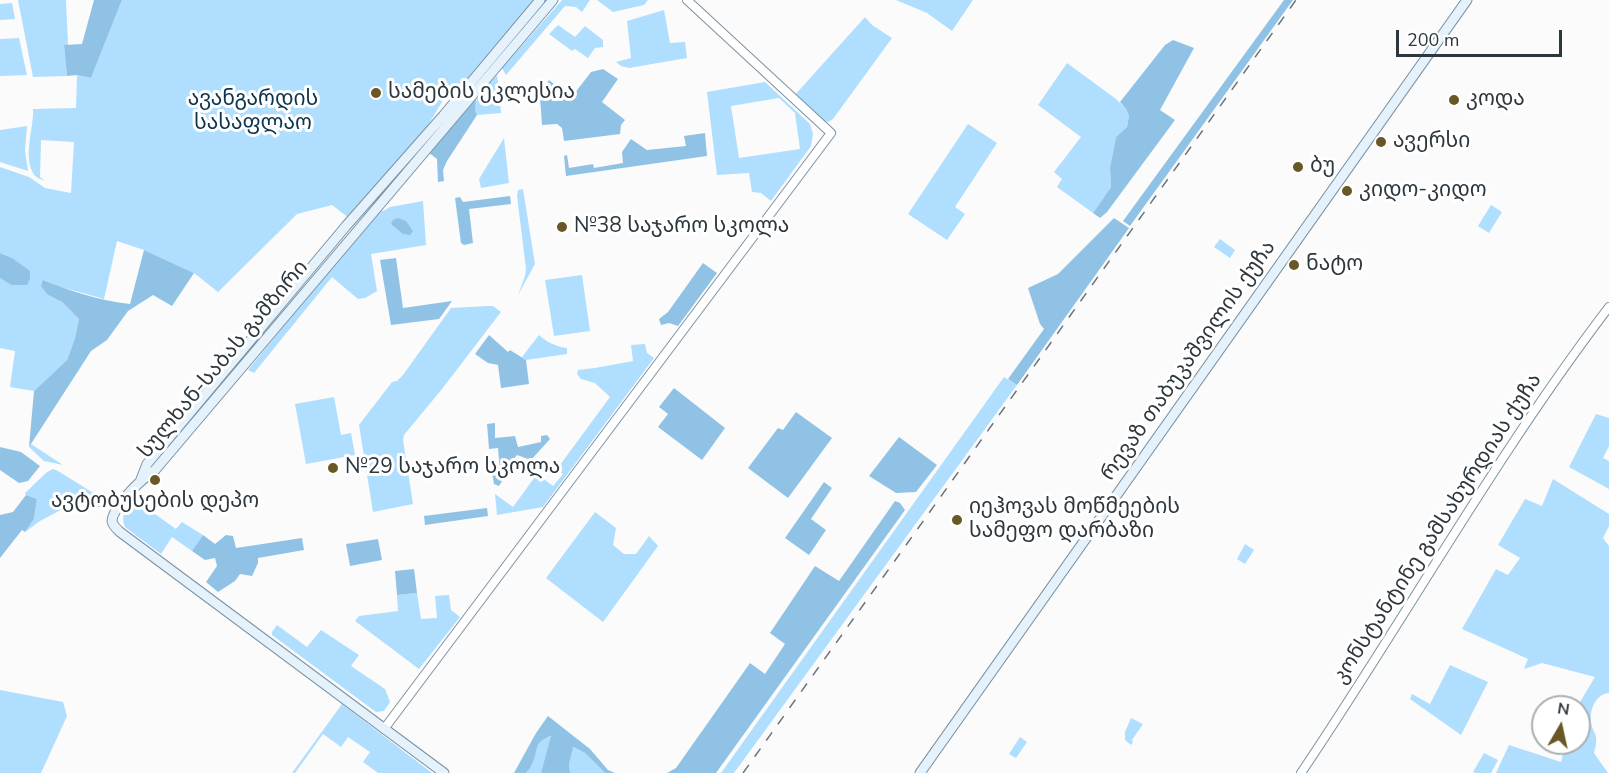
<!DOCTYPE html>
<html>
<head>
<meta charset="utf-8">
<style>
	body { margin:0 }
	#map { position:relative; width:1609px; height:773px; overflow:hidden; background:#fbfbfb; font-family:"Nunito Sans",sans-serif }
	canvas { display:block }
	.north { position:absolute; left:1531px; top:695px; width:60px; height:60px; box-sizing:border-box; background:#fff; border:2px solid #abafb2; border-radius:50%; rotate:9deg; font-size:16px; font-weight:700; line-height:24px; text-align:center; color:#2d373e }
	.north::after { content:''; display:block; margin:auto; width:21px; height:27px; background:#695725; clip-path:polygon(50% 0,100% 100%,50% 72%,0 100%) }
	.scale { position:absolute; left:1396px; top:30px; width:166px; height:27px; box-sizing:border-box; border:3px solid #2d373e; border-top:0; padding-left:8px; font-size:18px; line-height:21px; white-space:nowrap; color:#2d373e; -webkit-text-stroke:4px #fff; paint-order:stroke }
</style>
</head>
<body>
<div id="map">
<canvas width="1609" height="773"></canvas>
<div class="north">N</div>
<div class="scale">200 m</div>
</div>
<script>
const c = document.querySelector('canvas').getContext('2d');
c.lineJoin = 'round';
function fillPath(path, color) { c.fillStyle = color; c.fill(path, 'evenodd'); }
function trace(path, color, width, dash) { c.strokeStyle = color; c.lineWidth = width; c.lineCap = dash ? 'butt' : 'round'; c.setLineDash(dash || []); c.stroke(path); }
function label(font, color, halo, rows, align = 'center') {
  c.font = font + ' "Nunito Sans","Noto Sans Georgian",sans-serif'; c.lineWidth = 6; c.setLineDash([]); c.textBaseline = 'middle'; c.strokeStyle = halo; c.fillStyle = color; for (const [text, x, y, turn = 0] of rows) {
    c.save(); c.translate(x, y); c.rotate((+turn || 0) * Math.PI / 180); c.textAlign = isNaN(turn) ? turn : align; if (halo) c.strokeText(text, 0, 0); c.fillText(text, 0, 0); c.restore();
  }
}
fillPath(new Path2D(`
	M18,0H66L68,45H64L67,76L33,77Z
	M122,0H534L463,86L445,97L428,125L349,218L332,205L297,214L218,292L194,273L144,250L117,241L104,299L61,287L44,280L48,295L62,302L79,319L75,338L67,360L34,391L10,387L15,351L0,348V278L11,285L12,258L0,253V167L29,177L45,188L71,193L74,142L41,140L40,177L45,181C40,179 35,177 33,173C23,154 34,129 33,109L76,108L77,75L91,78Z
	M562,0H590L582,12L576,7L565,6L506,75L502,68Z
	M597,0H648L644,5L613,12Z
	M896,0H973L952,31L927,13Z
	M12,3L15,19L0,20V4Z
	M664,10L670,43L685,42L687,58L629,68L621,66L616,62L631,58L627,21Z
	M865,17L872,25L892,38L833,119L828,122L820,119L794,96Z
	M558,25L575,37L585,26L603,40V47L595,48L588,58L575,49L572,51L549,34Z
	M19,38L27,75L0,76V39Z
	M1067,63L1116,99L1126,109L1129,116L1127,127L1116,137L1110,168L1111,187L1093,213L1057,187L1062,179L1054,172L1081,137L1038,105Z
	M497,75L501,113L477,115C469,100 487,86 497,75Z
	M765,82L810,124L813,134L811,146L771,201L761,193L752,192L749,173L717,175L707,92ZM779,98L795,113L800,149L739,158L731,106Z
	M968,124L997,143L955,207L965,214L947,240L908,214Z
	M27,126L25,151L28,171L0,162V130Z
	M504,138L509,183L481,188L479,179Z
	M523,189L535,264L518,295L525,276L526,269L517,196L518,190Z
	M423,201L426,245L371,254L377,291L365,298L358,299L332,277L254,373L248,370L379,209L383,211L390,207Z
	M1491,205L1502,212L1489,233L1478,226Z
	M1220,239L1235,250L1230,258L1214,247Z
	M582,275L590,331L554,336L545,280Z
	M488,306H493L501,312L442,389L404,435L403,440L413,504L373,512L359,425L392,382L397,381L403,375L451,308Z
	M539,335C546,342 557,347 567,348V354L526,360L522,357Z
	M645,344L647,353L654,358L543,507L497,515L495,494L513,507L537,474L553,486L563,474L557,469L610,397L595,383L581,379L577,374L578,370L595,368L633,361L631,345Z
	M1004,377L1017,385L734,773H721Z
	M334,397L341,435L351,433L355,455L306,464L295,404Z
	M1596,414L1609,418V446L1603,458L1609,461V489L1569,467Z
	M31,444L63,465L44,461L29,447Z
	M53,469L58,471L103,499L100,507L70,505L40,521L25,532L34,519L37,499L26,495L25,493L47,472Z
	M1553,479L1609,514V526L1603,538L1609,546V693C1595,694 1589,711 1591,724C1592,729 1596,733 1596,738C1597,742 1595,749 1594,753L1608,773H1496L1509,745L1561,762L1566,743H1579V707H1577L1595,677L1542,663L1524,669L1528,659L1462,629L1496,569L1508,575L1520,558L1498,545L1525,499L1542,506Z
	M134,499L176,529L182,522L203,535L192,551L172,537L161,554L125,527C120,515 126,509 134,499Z
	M595,512L616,528L613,545L624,554H636L649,536L658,546L603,622L546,578Z
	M1245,544L1254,550L1245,564L1237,559Z
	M417,593L421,619L437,618L435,596L449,595L451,610L460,617L419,669L355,621L359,616L398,611L397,595Z
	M277,625L307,647L321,630L359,655L351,666L385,689L390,702L384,711L376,712L272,635V632Z
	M1450,665L1488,682L1461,735L1410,699L1412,694L1430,704Z
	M0,690L63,702L67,716L41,773H0Z
	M342,704L432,773H378L363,762L370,752L348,737L341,747L323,734L295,773H292Z
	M1131,718L1143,724L1132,740L1133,742L1131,745L1125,740V732Z
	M552,736L541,773H526C528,770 531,768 532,764C539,749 530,742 552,736Z
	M1020,737L1027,742L1016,758L1009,754Z
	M572,747L585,753L605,773H570L569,764Z
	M1484,753L1498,760L1491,773H1475L1473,772Z`), '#b0defe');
fillPath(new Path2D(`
	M94,0H122L91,78L77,75L67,76L64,45L82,44Z
	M1284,0H1293L1130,226L1123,221Z
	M1173,40L1194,48L1160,110L1175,120L1107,212L1100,218L1093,213L1111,187L1110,168L1116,137L1127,127L1129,116L1126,109L1120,102L1165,45Z
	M603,69L618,79L602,102L625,120L621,125L620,134L564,141L562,128L557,124L542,125L540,97L549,80L571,98L591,72Z
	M476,99L475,110L477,115L447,161L443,170L444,181L438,182L437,159L429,153Z
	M705,133L707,156L566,176L564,156L567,155L569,168L593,164L594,168L623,163L622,152L631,139L647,150L686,146L684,136Z
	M510,196L511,204L469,209L473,243L464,245L461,243L455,198L460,197L463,202Z
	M398,218L406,221L413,231L410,235L403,234L391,224L393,220Z
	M1114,218L1129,228L1017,385L1008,379L1044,329L1040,324L1028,288L1058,274Z
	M144,250L194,273L172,306L153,295L128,311L107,340L91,351L29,447L34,391L67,360L75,338L79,319L62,302L48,295L41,286L43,280C71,291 100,301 130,304Z
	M0,253L12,258L30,271V279L27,285H11L0,278Z
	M396,258L403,308L452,301L439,319L391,325L380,260Z
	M703,263L717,273L678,326L669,323L661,325L659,319L668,312Z
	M489,335L508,352L510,350L526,360L529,384L501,388L498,365L488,363L475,354Z
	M674,388L725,428L702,460L658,427L668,414L659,407Z
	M796,412L832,438L788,498L748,468L778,428L783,430Z
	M495,423V438L515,436L518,447L541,442V436L547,435L550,439L531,460L517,455L505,469L508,472L499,486L494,484L492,473L500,471L498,448L489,449L487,424Z
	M899,437L937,465L916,492L896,493L869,476Z
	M0,447L21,452L40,466L28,481L19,483L0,470Z
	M824,482L832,488L811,519L826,530L809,555L785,538Z
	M26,495L37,499L34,519L25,532L22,530L0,558V515L13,512Z
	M895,501L900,503L905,510L716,773H667L676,768L750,663L765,674L785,644L770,633L815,566L839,581Z
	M487,508L488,516L425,525L424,516Z
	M203,535L215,544L226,535L233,536L236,548L302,538L304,550L258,558V563L252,576L240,574L235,581L218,592L206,582L217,566L215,558L205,560L192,551Z
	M378,539L382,560L350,566L346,544Z
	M414,569L417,593L397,595L395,571Z
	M548,716L590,749L608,770L615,773H605L585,753L573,747L569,764L570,773H541L551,736C532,742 539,751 532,764C531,768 528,770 526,773H514L536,733Z`), '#90c2e5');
const tertiary = new Path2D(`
	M384,729L831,133L687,0
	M1301,773C1405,619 1496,455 1609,307`);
const secondary = new Path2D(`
	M140,482L147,464L346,226L443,116L540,0
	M444,773L120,532C117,529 113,526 112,521C112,511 132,489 140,482C144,478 150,475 155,470L553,0
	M920,773L1467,0`);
trace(tertiary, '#7a92a3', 10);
trace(secondary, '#7a92a3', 11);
trace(tertiary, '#fff', 8);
trace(secondary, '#e5f2fb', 9);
trace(new Path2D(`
	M743,773L1296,0`), '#6c7378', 1.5, [10, 10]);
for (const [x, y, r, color] of [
	[376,93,6,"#695725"],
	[1454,100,6,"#695725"],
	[1381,142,6,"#695725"],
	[1298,167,6,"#695725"],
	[1347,191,6,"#695725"],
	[562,227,6,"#695725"],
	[1294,265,6,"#695725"],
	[333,468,6,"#695725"],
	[155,480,6,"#695725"],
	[957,520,6,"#695725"]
]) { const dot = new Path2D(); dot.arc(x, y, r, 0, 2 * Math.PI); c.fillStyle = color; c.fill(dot); trace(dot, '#fff', 2); }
label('21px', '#2d373e', '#fff', [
	["სამების ეკლესია",388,93],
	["კოდა",1466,100],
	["ავერსი",1393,142],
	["ბუ",1310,167],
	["კიდო-კიდო",1359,191],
	["№38 საჯარო სკოლა",574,227],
	["ნატო",1306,265],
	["№29 საჯარო სკოლა",345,468],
	["ავტობუსების დეპო",155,502,"center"],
	["იეჰოვას მოწმეების",969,508],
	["სამეფო დარბაზი",969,532]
], 'left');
label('21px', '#0c354d', '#fff', [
	["ავანგარდის",253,100],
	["სასაფლაო",253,124]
]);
label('21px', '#2d373e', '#fff', [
	["სულხან-საბას გამზირი",224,360,-50],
	["რევაზ თაბუკაშვილის ქუჩა",1189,361,-55],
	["კონსტანტინე გამსახურდიას ქუჩა",1438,529,-57]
]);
</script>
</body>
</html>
